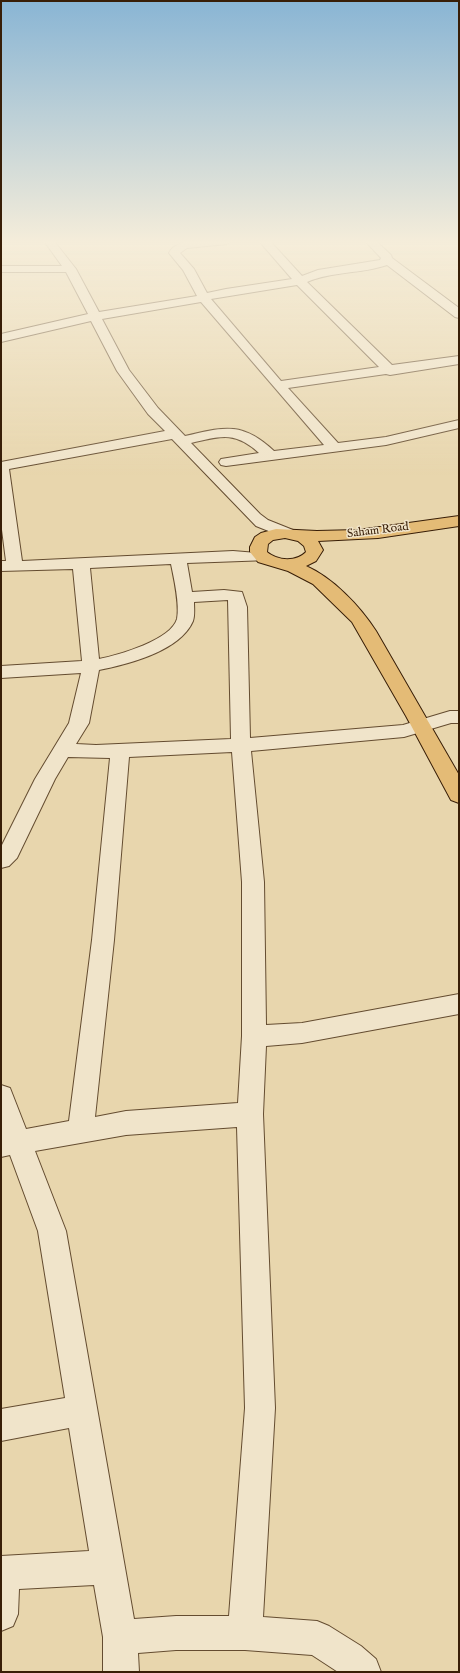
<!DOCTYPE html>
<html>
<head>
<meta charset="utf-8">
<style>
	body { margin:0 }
	#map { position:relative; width:460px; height:1673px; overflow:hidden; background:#e8d6ad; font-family:"IM FELL English",serif }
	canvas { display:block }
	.frame { position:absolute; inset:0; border:2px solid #381e07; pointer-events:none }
</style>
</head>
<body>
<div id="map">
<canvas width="460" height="1673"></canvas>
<div class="frame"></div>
</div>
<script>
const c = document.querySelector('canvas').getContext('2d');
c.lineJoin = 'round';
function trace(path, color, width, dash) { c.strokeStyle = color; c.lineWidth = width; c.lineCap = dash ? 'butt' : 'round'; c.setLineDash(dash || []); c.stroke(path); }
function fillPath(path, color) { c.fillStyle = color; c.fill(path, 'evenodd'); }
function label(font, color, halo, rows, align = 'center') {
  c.font = font + ' "IM FELL English",serif'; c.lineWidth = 3; c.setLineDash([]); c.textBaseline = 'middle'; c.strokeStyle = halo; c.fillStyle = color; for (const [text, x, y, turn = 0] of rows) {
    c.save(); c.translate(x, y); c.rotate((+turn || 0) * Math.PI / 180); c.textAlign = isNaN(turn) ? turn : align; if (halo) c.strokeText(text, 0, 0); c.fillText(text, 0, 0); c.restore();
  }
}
const minor = new Path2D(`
	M44,241H54L76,269L99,312L197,296L183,270L169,253C177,236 215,241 232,241L227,244L187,248L180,253L194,269L207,293L226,289L292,279L259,241H270L302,276L318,270L380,260L381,258L365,241H376L391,255L392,258L459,308V318L455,317L387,265C361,274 333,271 307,282L392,365L459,356V364L390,375L386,374L288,388L338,443L386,437L459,420V428L386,445L226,466L221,465L219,462L221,459L259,453C235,431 221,436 191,443L260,514L268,520L293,530L295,533L293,536H281L256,526L172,439L9,469L22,561L233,551L269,554L271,557L269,560L187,563L192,592L224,590L242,592L247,607L250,738L403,725L450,711H459V723H451L404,737L251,751L264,882L266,1025L302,1023L459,994V1014L302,1043L266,1046L263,1114L275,1408L263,1617L317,1621L329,1626L361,1646L376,1659L381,1672H338L312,1655L245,1650H176L138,1653L139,1672H103V1637L94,1585L19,1589L18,1614L13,1626L1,1631V1556L89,1551L69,1428L1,1441V1409L65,1398L38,1231L10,1155L1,1157V1085L10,1088L26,1129L69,1121L92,940L110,758L68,757L55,779L17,858L9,866L1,868V847L35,779L69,723L81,673L1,678V666L82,661L73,569L1,571V561H6L1,522V462L165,431L148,414L117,371L91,321L1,342V334L88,314L66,272H1V266H62ZM297,285L379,367L281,381L211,299ZM201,302L324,445L274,451C242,421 224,427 185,436L158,408L129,370L102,319ZM171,564C174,579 180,604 177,619C171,640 119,655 99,659L90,568ZM228,600L231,739L96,745L76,744L89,723L99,670C129,664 180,651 193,621C195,615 194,608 194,602ZM232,752L242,882V1036L238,1103L126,1111L95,1117L114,940L129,757ZM237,1127L245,1408L229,1616H176L134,1619L66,1231L35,1151L126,1135Z`);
const major = new Path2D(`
	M459,516V526L378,538L318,541L323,550L316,561L306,566C333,578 360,606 376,631L459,775V803L451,800L406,716L352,622L313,584L288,571L258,562L250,552V547L255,537L261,533L276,529L317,531L358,530ZM285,538L298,541L304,546L306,552C296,562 278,561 267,552L268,544L273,540Z`);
trace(minor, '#644c30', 2);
trace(major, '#381e07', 2);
fillPath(minor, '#f0e4ca');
fillPath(major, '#e4bb76');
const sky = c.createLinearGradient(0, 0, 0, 475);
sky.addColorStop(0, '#89b5d4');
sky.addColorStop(0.51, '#f5edda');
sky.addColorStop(1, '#f5edda00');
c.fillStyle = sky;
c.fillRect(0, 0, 460, 475);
label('12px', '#381e07', '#f0e4ca', [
	["Saham Road",378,531,-7]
]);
</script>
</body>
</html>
